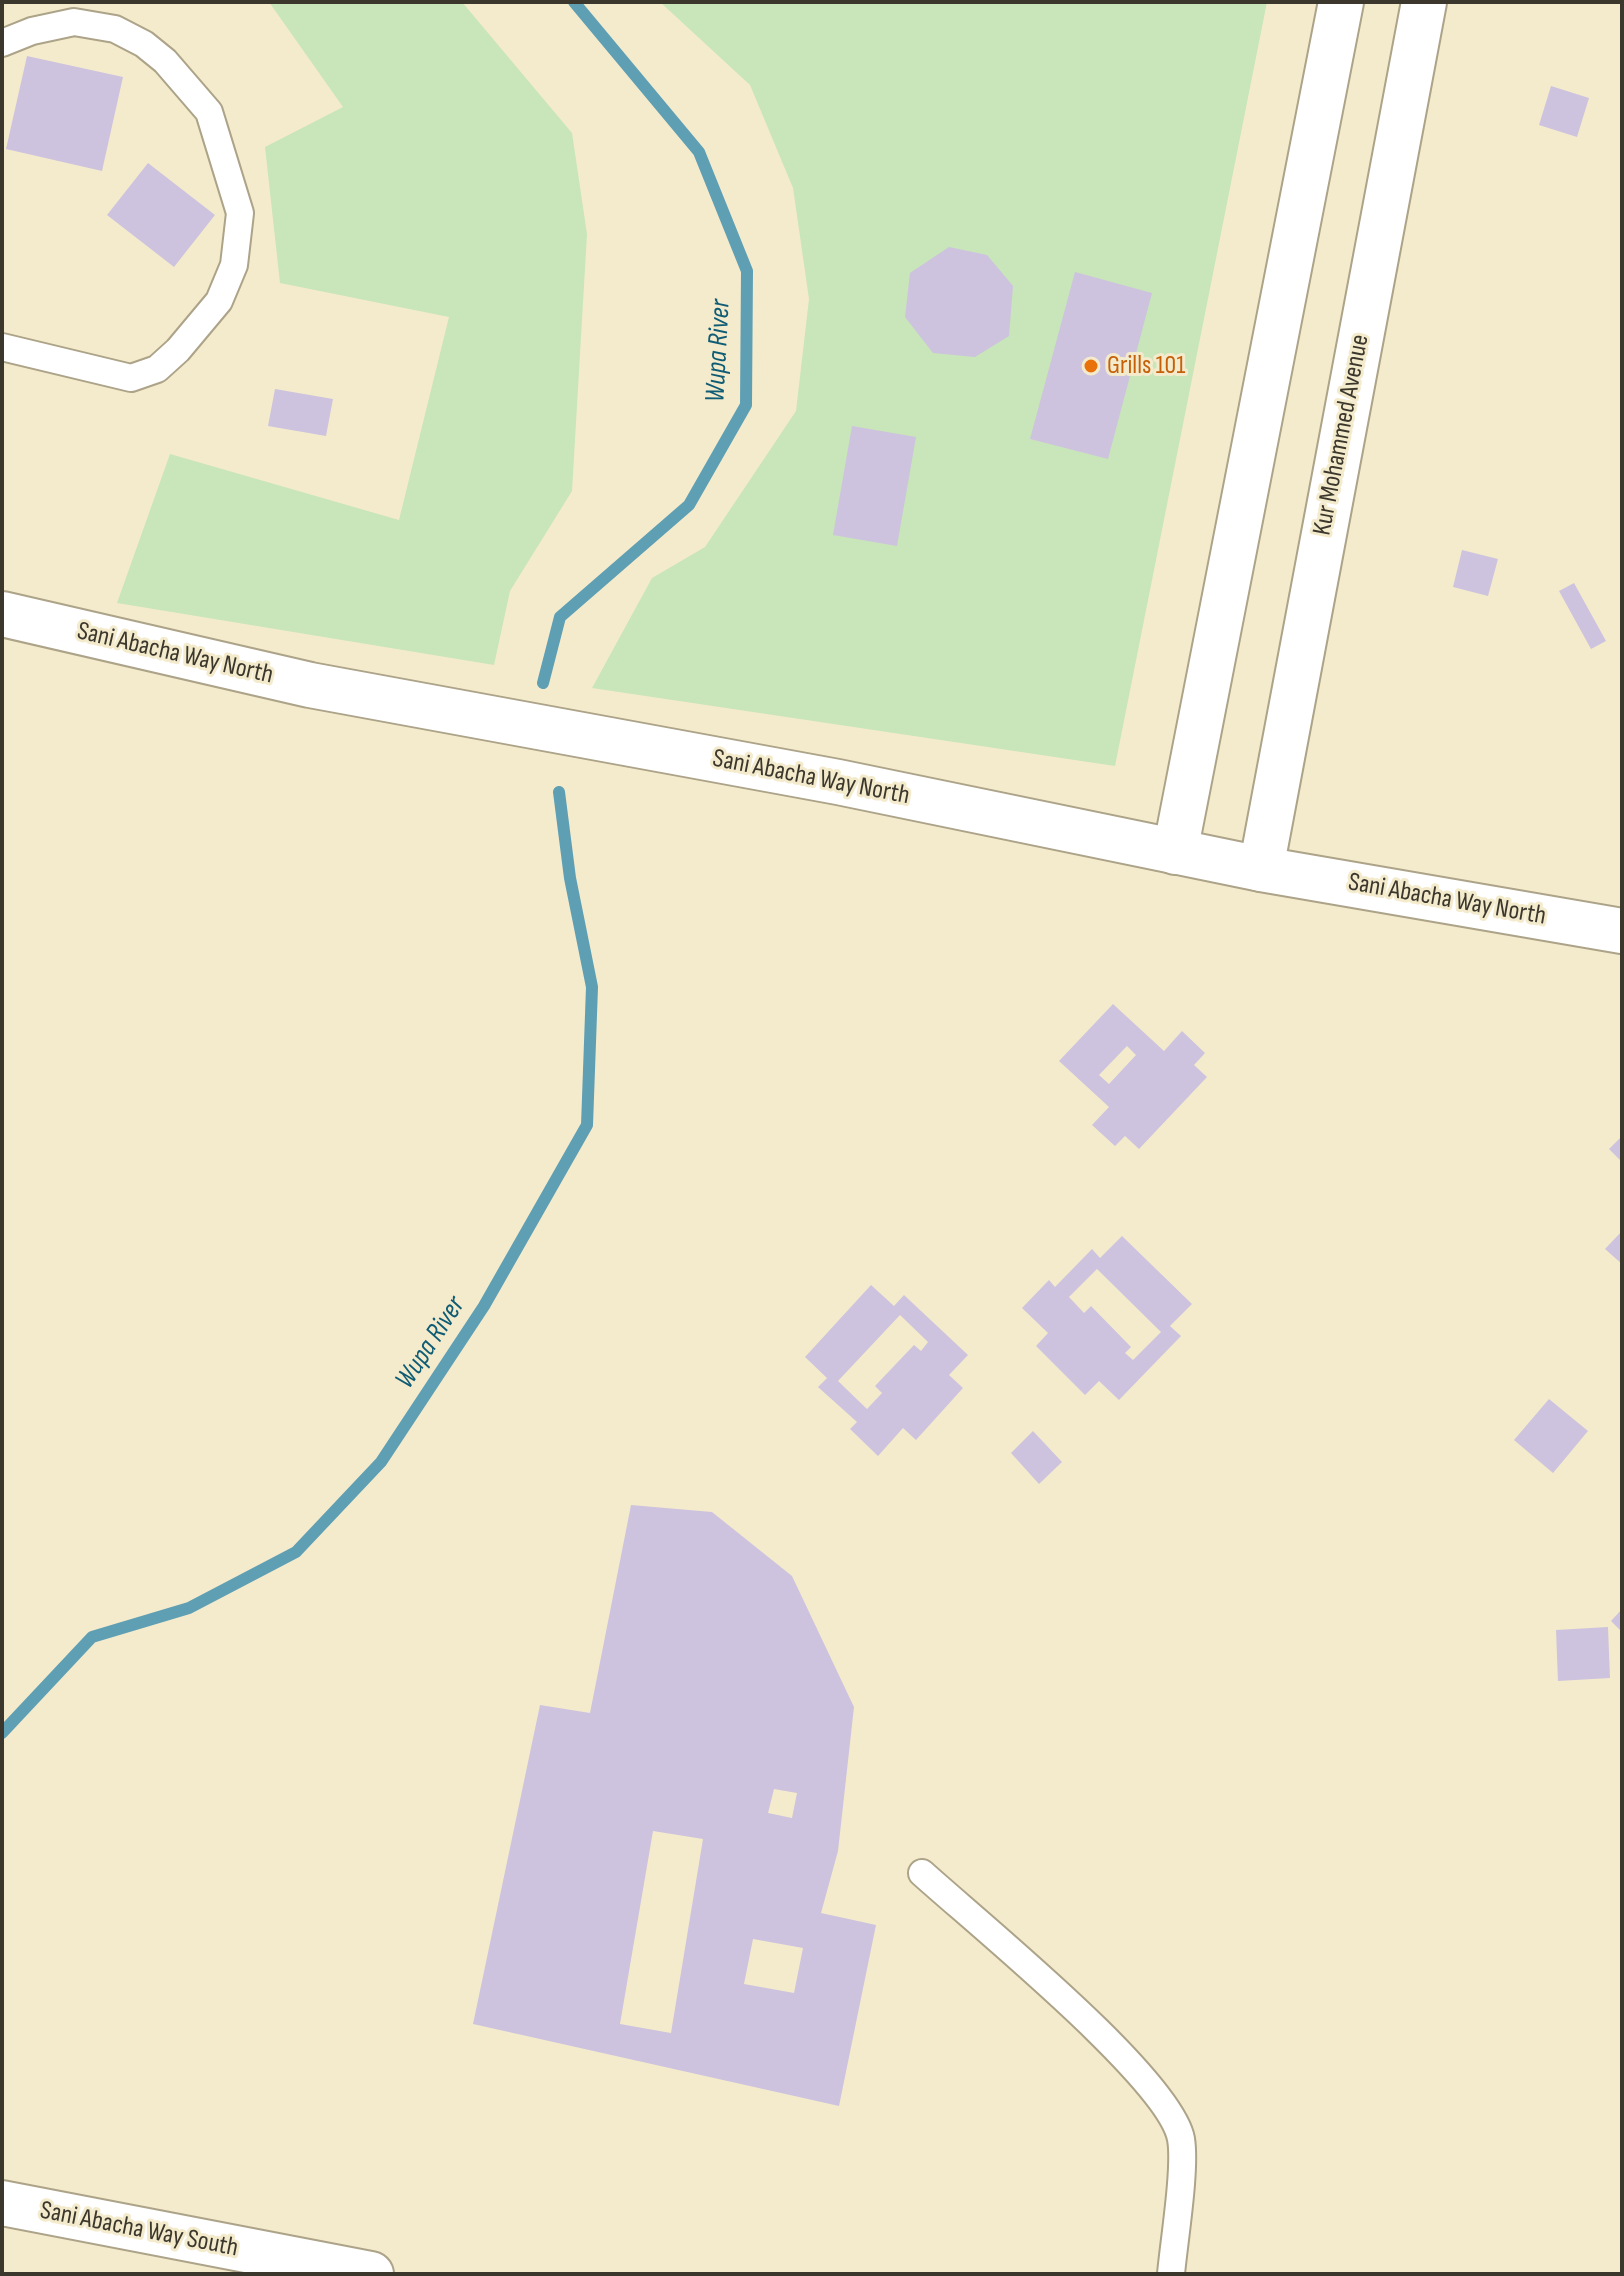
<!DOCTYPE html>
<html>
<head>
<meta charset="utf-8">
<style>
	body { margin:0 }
	#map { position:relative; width:1624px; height:2276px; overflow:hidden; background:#f4ebcd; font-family:"Sofia Sans Condensed",sans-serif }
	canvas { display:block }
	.frame { position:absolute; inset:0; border:4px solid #3b372c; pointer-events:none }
</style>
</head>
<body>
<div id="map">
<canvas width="1624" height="2276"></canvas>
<div class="frame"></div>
</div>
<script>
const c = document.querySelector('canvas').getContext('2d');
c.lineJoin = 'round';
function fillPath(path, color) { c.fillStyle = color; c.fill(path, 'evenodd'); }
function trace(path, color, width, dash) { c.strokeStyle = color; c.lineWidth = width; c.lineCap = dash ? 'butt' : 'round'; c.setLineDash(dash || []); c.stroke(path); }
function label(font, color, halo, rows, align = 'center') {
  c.font = font + ' "Sofia Sans Condensed",sans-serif'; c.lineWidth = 6; c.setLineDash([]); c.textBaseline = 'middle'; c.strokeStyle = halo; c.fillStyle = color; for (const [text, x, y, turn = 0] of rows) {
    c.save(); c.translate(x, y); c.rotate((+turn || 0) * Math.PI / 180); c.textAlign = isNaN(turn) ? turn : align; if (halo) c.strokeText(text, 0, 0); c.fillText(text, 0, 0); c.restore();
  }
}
fillPath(new Path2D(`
	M269,2H462L572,133L587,234L572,491L510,591L494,665L117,603L170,454L399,520L449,317L280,283L265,147L343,107Z
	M660,2H1267L1115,766L592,688L652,578L705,547L796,411L809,299L793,188L750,85Z`), '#c9e5ba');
trace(new Path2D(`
	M543,683L560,617L689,505L746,405L747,271L699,152L574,2
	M2,1733L92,1637L189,1608L296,1552L381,1462L484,1306L587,1125L592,987L570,878L559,792`), '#5f9fb4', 12);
fillPath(new Path2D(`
	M27,56L123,77L102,171L6,149Z
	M1551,86L1589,98L1577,137L1539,125Z
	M148,163L215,215L174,267L107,215Z
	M949,247L987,255L1013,286L1009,336L975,357L933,353L905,317L910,273Z
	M1075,272L1152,293L1108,459L1030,439Z
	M275,389L333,399L326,436L268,426Z
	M852,426L916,437L897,546L833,535Z
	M1462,550L1498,559L1488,596L1453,587Z
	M1574,583L1606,641L1591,649L1559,591Z
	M1113,1004L1164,1051L1182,1031L1205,1053L1194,1065L1207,1077L1139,1149L1125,1136L1115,1146L1092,1125L1109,1107L1059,1061ZM1127,1046L1136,1055L1109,1084L1099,1075Z
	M1622,1136V1162L1609,1149Z
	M1622,1231V1264L1605,1249Z
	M1122,1236L1192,1304L1170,1326L1181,1336L1119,1400L1099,1381L1085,1395L1036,1346L1048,1333L1022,1308L1049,1280L1055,1287L1092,1249L1100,1258ZM1097,1269L1161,1332L1133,1360L1125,1353L1131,1347L1091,1306L1084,1313L1069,1297Z
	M871,1285L894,1306L904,1295L968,1355L949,1375L963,1388L916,1440L903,1428L878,1456L850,1429L857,1422L818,1387L827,1378L805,1357ZM900,1315L928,1342L921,1351L914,1345L875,1386L882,1393L867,1409L838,1381Z
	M1549,1399L1588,1431L1553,1473L1514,1440Z
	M1033,1431L1062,1462L1039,1484L1011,1453Z
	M631,1505L712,1512L792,1576L854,1707L838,1851L821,1913L876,1925L839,2106L473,2024L540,1705L590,1713ZM774,1789L797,1793L792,1818L768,1813ZM653,1831L703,1839L671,2033L620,2024ZM753,1939L803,1948L794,1993L744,1984Z
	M1622,1609V1632L1611,1621Z
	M1608,1627L1610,1678L1558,1681L1556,1630Z`), '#cdc3de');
const lane = new Path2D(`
	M2,43L32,31L74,22L115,29L144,44L165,61L209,112L240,213L234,265L219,301L178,350L157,369L131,378L2,347
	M922,1873C976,1922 1170,2079 1181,2139C1186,2169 1174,2241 1171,2274`);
const secondary = new Path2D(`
	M1175,852L1341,2
	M1261,869L1424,2`);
const highway = new Path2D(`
	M2,614L310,685L838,782L1261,869L1622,931
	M2,2203L371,2274`);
trace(lane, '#aca388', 30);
trace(secondary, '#aca388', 48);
trace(highway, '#aca388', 48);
trace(lane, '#fff', 26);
trace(secondary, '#fff', 44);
trace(highway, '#fff', 44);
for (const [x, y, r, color] of [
	[1091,366,8,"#e8710a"]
]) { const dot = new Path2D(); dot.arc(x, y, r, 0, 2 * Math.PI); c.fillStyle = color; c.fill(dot); trace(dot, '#f4ebcd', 3); }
label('26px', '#c56008', '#f4ebcd', [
	["Grills 101",1107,366]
], 'left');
label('26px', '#3b372c', '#f4ebcd', [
	["Kur Mohammed Avenue",1342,435,-79],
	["Sani Abacha Way North",175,654,13],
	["Sani Abacha Way North",811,778,11],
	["Sani Abacha Way North",1447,900,10],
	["Sani Abacha Way South",139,2230,11]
]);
label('italic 28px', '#0f5c74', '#f4ebcd', [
	["Wupa River",719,351,-87],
	["Wupa River",431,1343,-57]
]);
</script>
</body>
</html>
